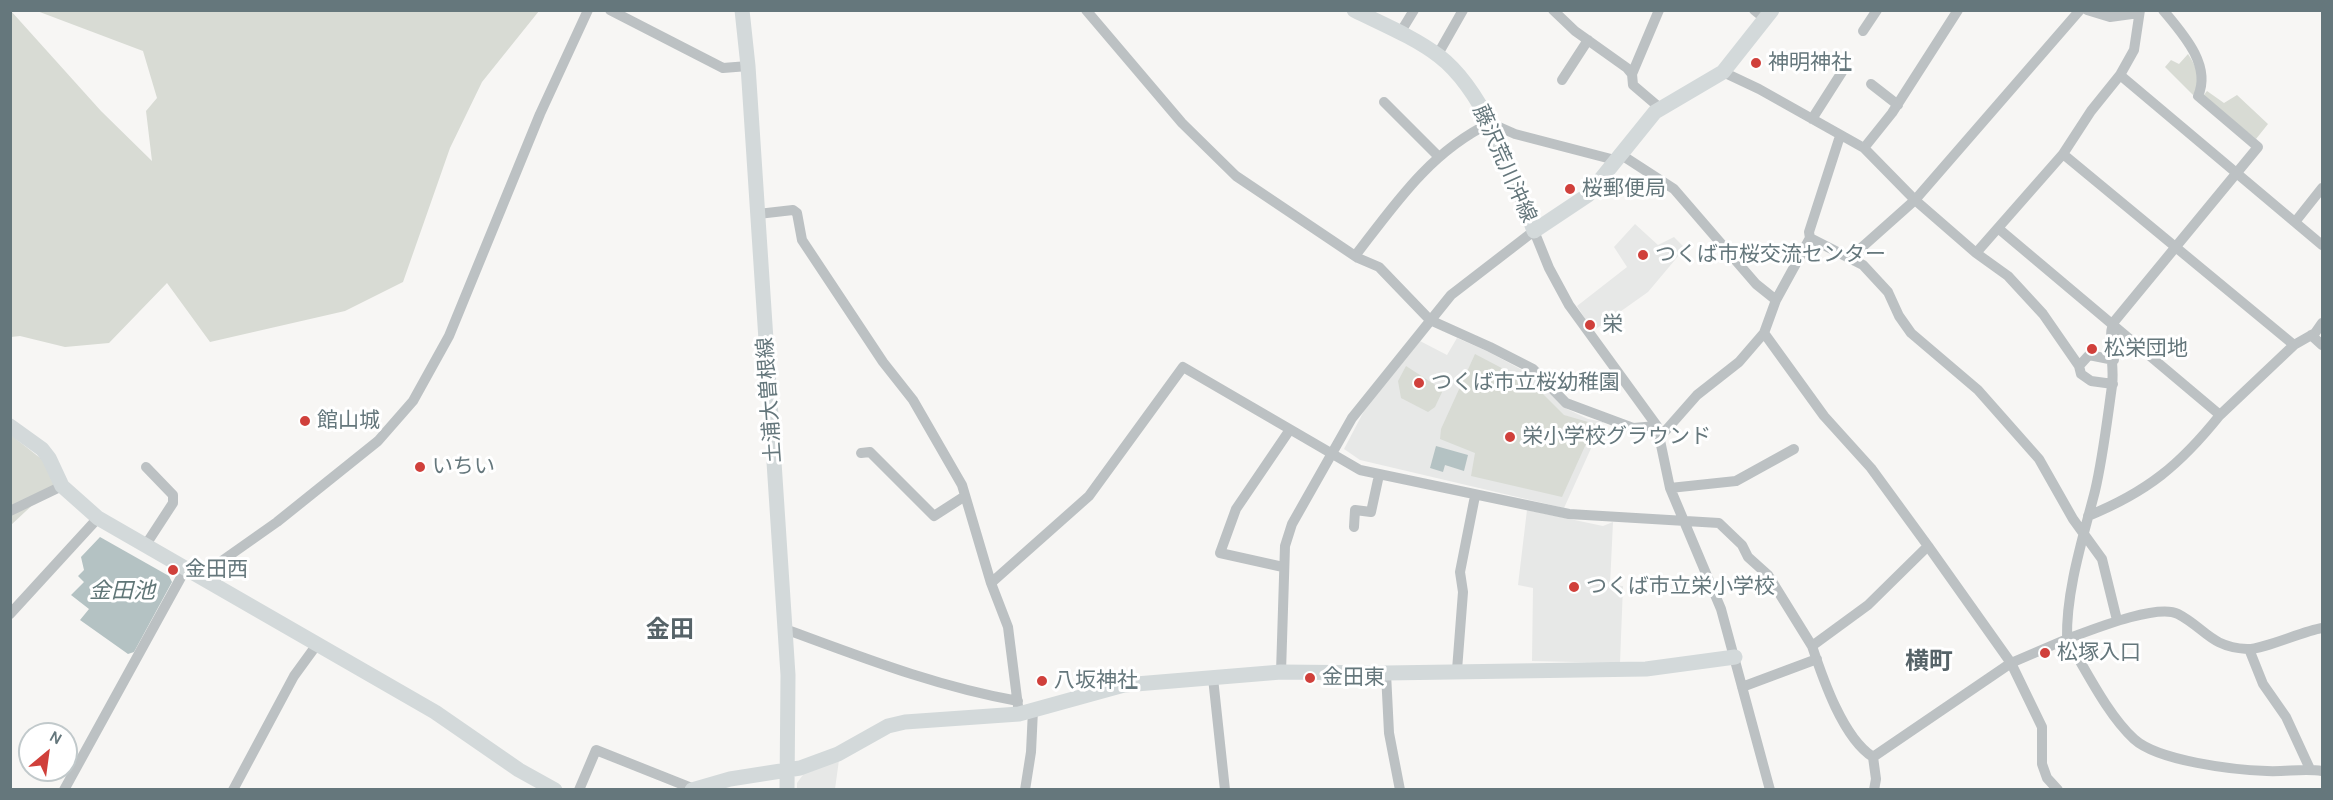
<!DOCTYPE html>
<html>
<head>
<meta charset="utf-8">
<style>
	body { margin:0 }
	#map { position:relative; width:2333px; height:800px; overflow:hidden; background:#f7f6f4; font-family:Karla,sans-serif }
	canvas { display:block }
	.frame { position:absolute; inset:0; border:12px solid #65777c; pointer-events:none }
	.north { position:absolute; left:18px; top:722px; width:60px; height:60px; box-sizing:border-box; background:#fff; border:2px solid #c1c9cb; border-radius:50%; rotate:29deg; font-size:16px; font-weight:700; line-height:24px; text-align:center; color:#65777c }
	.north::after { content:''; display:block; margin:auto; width:21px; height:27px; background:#d0403b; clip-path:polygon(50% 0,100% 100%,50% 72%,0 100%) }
</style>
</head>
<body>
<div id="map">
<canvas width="2333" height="800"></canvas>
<div class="frame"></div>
<div class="north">N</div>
</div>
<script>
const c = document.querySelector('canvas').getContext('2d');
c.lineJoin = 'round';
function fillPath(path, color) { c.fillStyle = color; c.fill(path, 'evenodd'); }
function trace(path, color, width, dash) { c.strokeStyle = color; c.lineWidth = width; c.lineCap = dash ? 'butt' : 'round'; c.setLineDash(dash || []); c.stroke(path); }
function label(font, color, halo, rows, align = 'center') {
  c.font = font + ' Karla,"Noto Sans JP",sans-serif'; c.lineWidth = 6; c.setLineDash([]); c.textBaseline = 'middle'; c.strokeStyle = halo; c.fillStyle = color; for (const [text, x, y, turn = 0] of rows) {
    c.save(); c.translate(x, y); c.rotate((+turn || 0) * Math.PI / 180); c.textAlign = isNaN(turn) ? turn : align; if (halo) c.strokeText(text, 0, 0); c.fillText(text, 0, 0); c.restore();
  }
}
fillPath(new Path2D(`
	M1635,224L1658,245L1674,237L1685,248L1648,292L1593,331L1577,306L1627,267L1614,247Z
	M1457,338L1487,351L1537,378L1567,409L1588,419L1603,422L1564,508L1360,460L1344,449L1364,411L1420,341L1447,355Z
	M1527,510L1603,526L1613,522L1610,585L1623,586L1620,663L1532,661L1533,588L1518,585Z
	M839,760L835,789L797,790V783L805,772Z`), '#e7e8e7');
fillPath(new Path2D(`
	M11,11L101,111L152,161L146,111L157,98L143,51L37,11H539L482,82L450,148L403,282L345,311L210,342L167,283L109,343L65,347L20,336L11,337Z
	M2188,54C2197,67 2202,81 2193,95L2165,67L2171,60L2179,64Z
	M2207,91L2224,103L2237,95L2268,124L2256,139L2203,96Z
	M1475,354L1534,385L1564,415L1595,424L1562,497L1471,476L1475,453L1440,439L1441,429Z
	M1406,366L1443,390L1435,407L1428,412L1401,398L1398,381Z
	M11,435L44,461L54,485L11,525Z`), '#d8dbd4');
fillPath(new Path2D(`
	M1436,446L1468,455L1464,471L1445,465L1443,472L1430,468Z
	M100,537L169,576L172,582L134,652L128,654L80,620L89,609L71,595L84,582L78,576L84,570L81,557Z`), '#b4c2c3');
trace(new Path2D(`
	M610,10L723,68L748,66
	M1086,10L1182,123L1236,176L1358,258L1379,267L1430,320L1490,347L1533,369L1566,403L1633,428L1657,426
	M1553,10L1575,31L1627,68L1632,74L1633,85L1660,108
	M1754,10L1765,19
	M2087,10L2110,17L2139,13
	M1863,31L1877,10
	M1400,33L1414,10
	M1438,54L1463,10
	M1723,72L1759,89L1864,148L1915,200L1976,253L2008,276L2043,314L2079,366L2081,374L2091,381L2113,384
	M1632,74L1659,10
	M2120,75L2322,245
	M1562,80L1588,40
	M1871,84L1898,105
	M1384,102L1438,156
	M1812,119L1842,72
	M1864,148L1892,113L1958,10
	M1620,154L1674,189L1756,284L1776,300
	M2063,154L2294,345
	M758,214L793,210L797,213L802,240L883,362L913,400L962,485L991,583L1008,627L1019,714
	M2295,222L2322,188
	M1999,229L2220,415L2294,345L2315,333L2322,323
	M1810,238L1863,265L1888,292L1899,316L1911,333L1978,390L2039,459L2073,519L2102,559L2117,620
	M1976,253L2063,154L2091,111L2120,75L2134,50L2140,10
	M1355,256C1395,204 1430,152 1490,123L1515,134L1615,160
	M1851,257L1915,200L2080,10
	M1764,333L1824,416L1871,468L1928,546
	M2311,335L2322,345
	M2079,366L2089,355L2114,360
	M1660,437L1697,395L1739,362L1764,333L1776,300L1810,238L1809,232L1840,136
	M861,453L870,452L934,516L965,496
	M1670,488L1736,481L1794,449
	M10,511L62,486
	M2088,516C2147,492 2180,465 2220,415
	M1354,527L1355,510L1371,512L1379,475
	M145,546L173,503V495L146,467
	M1283,567L1220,553L1236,509L1289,431
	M199,577L277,522L378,441L413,401L449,336L540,114L588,10
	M991,583L1089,496L1183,367L1360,470L1569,514L1719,523L1742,545L1748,557L1768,575L1812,646L1868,605L1928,546L2011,663L2042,727V764L2047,778L2058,790
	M10,614L98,518
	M2322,628C2303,631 2262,650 2247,649C2210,647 2205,628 2178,614C2157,603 2089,631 2067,639C2086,670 2107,714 2134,739C2158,761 2234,770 2267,771C2286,772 2304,768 2322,771
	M785,629C864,658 935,686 1018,701
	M1812,646C1823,679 1843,738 1873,757
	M2249,649L2263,684L2286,717L2310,769
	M1457,670L1463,592L1460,572L1475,496
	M1281,672L1285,546L1292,524L1352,418L1451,295L1534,231L1549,268L1569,305L1657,426L1670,488L1721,609L1770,790
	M1386,673L1389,733L1400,790
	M1213,678L1225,790
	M1742,687L1817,659
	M64,790L185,570
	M233,790L294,676L318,643
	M579,790L596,750L694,789
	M1025,790L1031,752L1033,710
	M1874,790L1876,779L1873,757L2011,663L2067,639C2066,590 2083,538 2095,491C2103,457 2107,421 2112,386C2115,365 2107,343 2113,323L2258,147L2198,96C2212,65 2182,33 2163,10`), '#bcc1c3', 10);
trace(new Path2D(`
	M742,10L748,66L788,675L787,790
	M1354,10C1382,24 1414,37 1439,56C1486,92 1514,177 1534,231L1588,195L1655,112L1723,72L1772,10
	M10,426L42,449L49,458L62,486L98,518L435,712L519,770L555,790
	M692,790L730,779L800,768L838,754L888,726L905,722L1019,714L1124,685L1281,672L1386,673L1646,669L1735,657`), '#d3d9da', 15);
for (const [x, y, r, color] of [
	[1756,63,6,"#d0403b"],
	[1570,189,6,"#d0403b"],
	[1643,255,6,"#d0403b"],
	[1590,325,6,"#d0403b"],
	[2092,349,6,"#d0403b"],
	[1419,383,6,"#d0403b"],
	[305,421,6,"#d0403b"],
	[1510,437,6,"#d0403b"],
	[420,467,6,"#d0403b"],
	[173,570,6,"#d0403b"],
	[1574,587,6,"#d0403b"],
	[2045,653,6,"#d0403b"],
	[1310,678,6,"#d0403b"],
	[1042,681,6,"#d0403b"]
]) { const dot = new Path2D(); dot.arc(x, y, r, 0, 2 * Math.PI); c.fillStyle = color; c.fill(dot); trace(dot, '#fff', 2); }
label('21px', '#65777c', '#fff', [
	["神明神社",1768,63],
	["桜郵便局",1582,189],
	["つくば市桜交流センター",1655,255],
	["栄",1602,325],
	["松栄団地",2104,349],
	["つくば市立桜幼稚園",1431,383],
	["館山城",317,421],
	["栄小学校グラウンド",1522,437],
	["いちい",432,467],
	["金田西",185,570],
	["つくば市立栄小学校",1586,587],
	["松塚入口",2057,653],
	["金田東",1322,678],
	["八坂神社",1054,681]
], 'left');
label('21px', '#65777c', '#fff', [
	["藤沢荒川沖線",1504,164,66],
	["土浦大曽根線",770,400,-94]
]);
label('italic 22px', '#607677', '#fff', [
	["金田池",122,592]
]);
label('bold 24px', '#566368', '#fff', [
	["金田",670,630],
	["横町",1929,662]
]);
</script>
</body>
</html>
